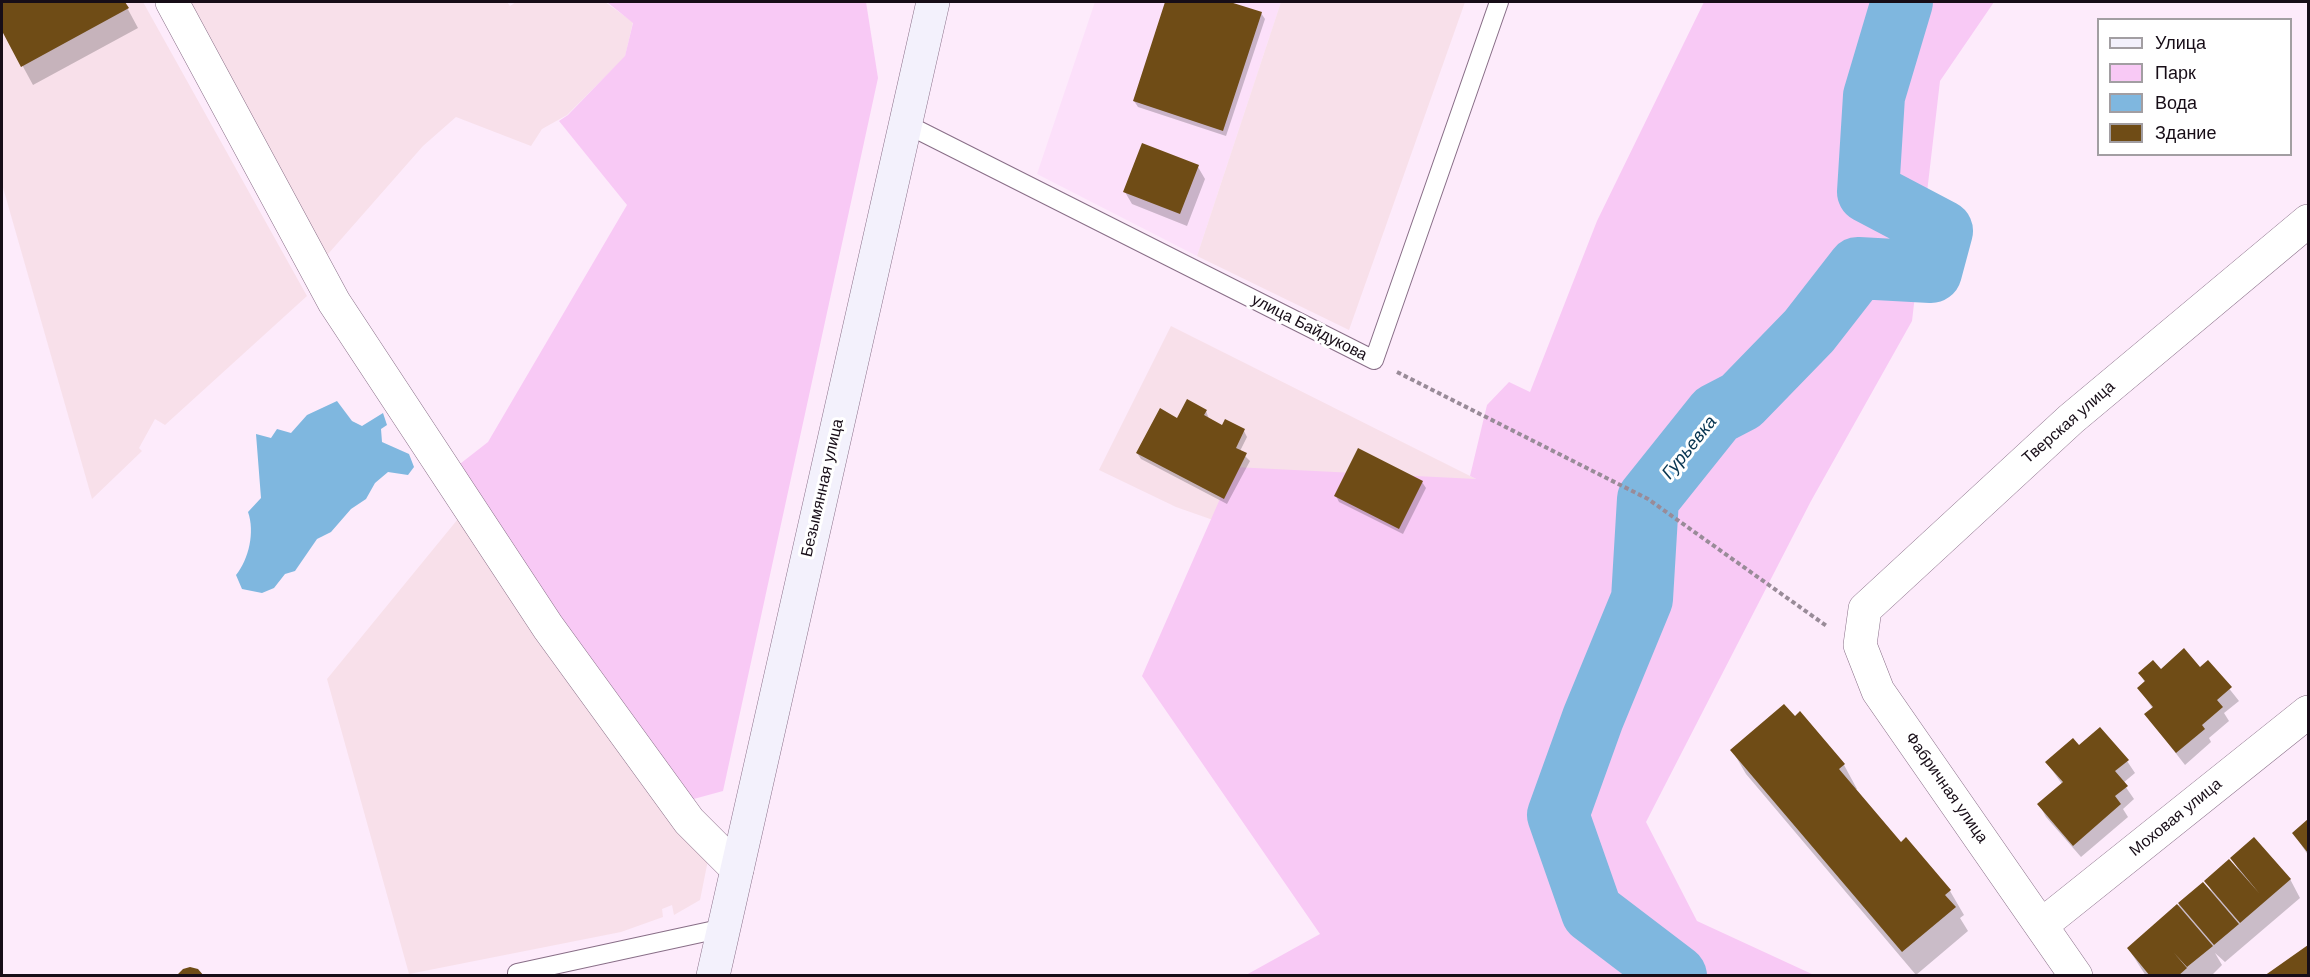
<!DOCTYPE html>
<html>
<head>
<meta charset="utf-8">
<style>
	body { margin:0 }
	#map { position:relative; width:2310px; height:977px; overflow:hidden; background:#fdebfb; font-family:"DM Sans",sans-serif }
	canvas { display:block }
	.frame { position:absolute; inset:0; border:3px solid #170d17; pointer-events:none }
	.legend { position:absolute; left:2097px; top:18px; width:195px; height:138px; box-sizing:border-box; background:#fff; border:2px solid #a29ea2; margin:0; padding:8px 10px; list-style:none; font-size:18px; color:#170d17 }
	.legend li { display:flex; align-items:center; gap:12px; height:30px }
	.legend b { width:30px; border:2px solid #a29ea2 }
</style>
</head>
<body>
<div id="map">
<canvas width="2310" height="977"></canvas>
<div class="frame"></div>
<ul class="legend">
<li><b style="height:8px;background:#f3f1fc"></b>Улица</li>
<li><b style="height:16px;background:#f8c9f5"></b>Парк</li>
<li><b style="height:16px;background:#7fb7df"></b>Вода</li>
<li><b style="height:16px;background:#6f4c16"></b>Здание</li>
</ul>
</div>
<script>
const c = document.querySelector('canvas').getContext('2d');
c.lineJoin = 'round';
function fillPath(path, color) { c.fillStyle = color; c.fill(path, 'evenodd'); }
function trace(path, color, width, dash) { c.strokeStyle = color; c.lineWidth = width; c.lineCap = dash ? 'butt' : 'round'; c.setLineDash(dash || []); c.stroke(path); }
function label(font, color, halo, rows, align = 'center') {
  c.font = font + ' "DM Sans",sans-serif'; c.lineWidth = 6; c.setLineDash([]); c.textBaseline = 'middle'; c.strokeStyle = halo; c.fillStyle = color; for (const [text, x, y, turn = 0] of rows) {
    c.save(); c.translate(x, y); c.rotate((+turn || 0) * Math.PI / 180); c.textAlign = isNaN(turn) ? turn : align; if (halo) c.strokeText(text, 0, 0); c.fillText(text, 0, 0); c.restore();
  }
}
fillPath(new Path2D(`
	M1095,2H1281L1197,256L1037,174Z`), '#fce0fa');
fillPath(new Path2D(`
	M2,2H143L307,296L165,425L155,419L139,448L142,451L92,499L2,184Z
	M173,2H507L510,6L516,2H605L633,22L625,57L567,115L542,129L531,146L456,117L423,146L314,270Z
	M1281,2H1465L1349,330L1197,256Z
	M1171,326L1494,488L1304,552L1176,507L1099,470Z
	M462,514L708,860L700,900L674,915L672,905L662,909L663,917L621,932L409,974L327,679Z`), '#f8e0ea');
fillPath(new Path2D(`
	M607,2H866L878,78L723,791L690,800L675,794L456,467L488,442L627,205L559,121L568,115L625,56L633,23Z
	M1704,2H1994L1940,81L1912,321L1811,501L1646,822L1697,921L1814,975H1246L1320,934L1142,676L1234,467L1476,479L1470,476L1487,405L1509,382L1530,392L1597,221Z`), '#f8c9f5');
fillPath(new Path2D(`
	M337,401L352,421L362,426L383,413L387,425L381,429L382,442L409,454L414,467L408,475L388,472L375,483L366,499L351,509L331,532L317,539L295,571L285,574L274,588L262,593L242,589L236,575C249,559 255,532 248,512L261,498L256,434L271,438L277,429L291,433L307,415Z`), '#7fb7df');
fillPath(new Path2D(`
	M2,2H124L138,28L33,85L2,28Z
	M1167,2H1225L1261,13L1265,19L1226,136L1138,107L1134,101Z
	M1198,167L1205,179L1187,226L1132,204L1125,192Z
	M1206,411L1209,419L1223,427L1244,431L1247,437L1240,451L1250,461L1227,504L1141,459L1137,453L1178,420Z
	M1422,482L1426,488L1403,534L1339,502L1336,496Z
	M2208,662L2239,701L2224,713L2229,721L2209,738L2211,742L2185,765L2146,715L2153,709L2139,688L2145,683L2140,673L2200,669Z
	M2079,747L2127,761L2135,773L2123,783L2134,799L2123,809L2128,817L2081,857L2046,817L2039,804L2062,784L2047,763Z
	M1732,750L1844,765L1857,789L1855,790L1901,844L1906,840L1950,891L1964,915L1960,918L1968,931L1916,975L1746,774Z
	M2308,821V855L2294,834Z
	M2232,858L2290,879L2300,898L2225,962L2215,953L2222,965L2211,976H2146L2128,948L2203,884L2212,891L2206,881L2238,869Z`), '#0003');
trace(new Path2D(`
	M1676,976L1592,912L1558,815L1593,718L1642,599L1648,499L1716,414L1741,401L1809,331L1858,268L1931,272L1942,231L1868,192L1874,96L1902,2`), '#7fb7df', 62);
fillPath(new Path2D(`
	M2,2H125L129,8L21,67L2,31Z
	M1165,2H1230L1262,12L1223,131L1133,101Z
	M1142,143L1199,165L1180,214L1123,192Z
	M1187,399L1207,410L1204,415L1222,425L1225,419L1245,429L1236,448L1247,453L1224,499L1136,453L1160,408L1177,418Z
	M1358,448L1423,481L1399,529L1334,496Z
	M2184,648L2200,667L2208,660L2232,687L2217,700L2223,707L2202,725L2205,729L2176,753L2144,714L2153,707L2137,688L2145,681L2138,673L2153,660L2161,669Z
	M1784,704L1795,716L1800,711L1845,764L1839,769L1901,842L1906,837L1951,890L1945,895L1956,907L1902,952L1730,750Z
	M2100,727L2129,760L2115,771L2128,786L2115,796L2121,804L2073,846L2037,804L2063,782L2045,762L2073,738L2079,745Z
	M2308,819V853L2292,833Z
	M2254,837L2291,879L2240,923L2204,881L2229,859L2259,893L2230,858Z
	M2203,882L2239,924L2214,945L2178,903Z
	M2177,904L2213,946L2187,967L2174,953L2187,968L2178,976H2150L2127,948Z
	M2308,945V976H2264Z
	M190,967L198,969L204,976H176L183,969Z`), '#6f4c16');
const service = new Path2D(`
	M904,123L1374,360L1499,2
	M517,976V973L724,928`);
const minor = new Path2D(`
	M172,2L334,302L548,627L689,821L737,869
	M2043,924L2308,712
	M2076,976L1878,691L1860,645L1865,609L2071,419L2308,221`);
const secondary = new Path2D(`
	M713,976L933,2`);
trace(service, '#886e87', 20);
trace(minor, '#886e87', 34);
trace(secondary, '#886e87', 34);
trace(new Path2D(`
	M1397,372L1648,499L1828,627`), '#998b98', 4, [4.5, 3]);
trace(service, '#fff', 18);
trace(minor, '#fff', 33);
trace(secondary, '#f3f1fc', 33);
label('16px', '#170d17', '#fff', [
	["улица Байдукова",1309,328,27],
	["Тверская улица",2069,423,-41],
	["Безымянная улица",823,488,-77],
	["Фабричная улица",1946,788,55],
	["Моховая улица",2176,818,-39]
]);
label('italic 18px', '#083652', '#fff', [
	["Гурьевка",1690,448,-51]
]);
</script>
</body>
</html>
